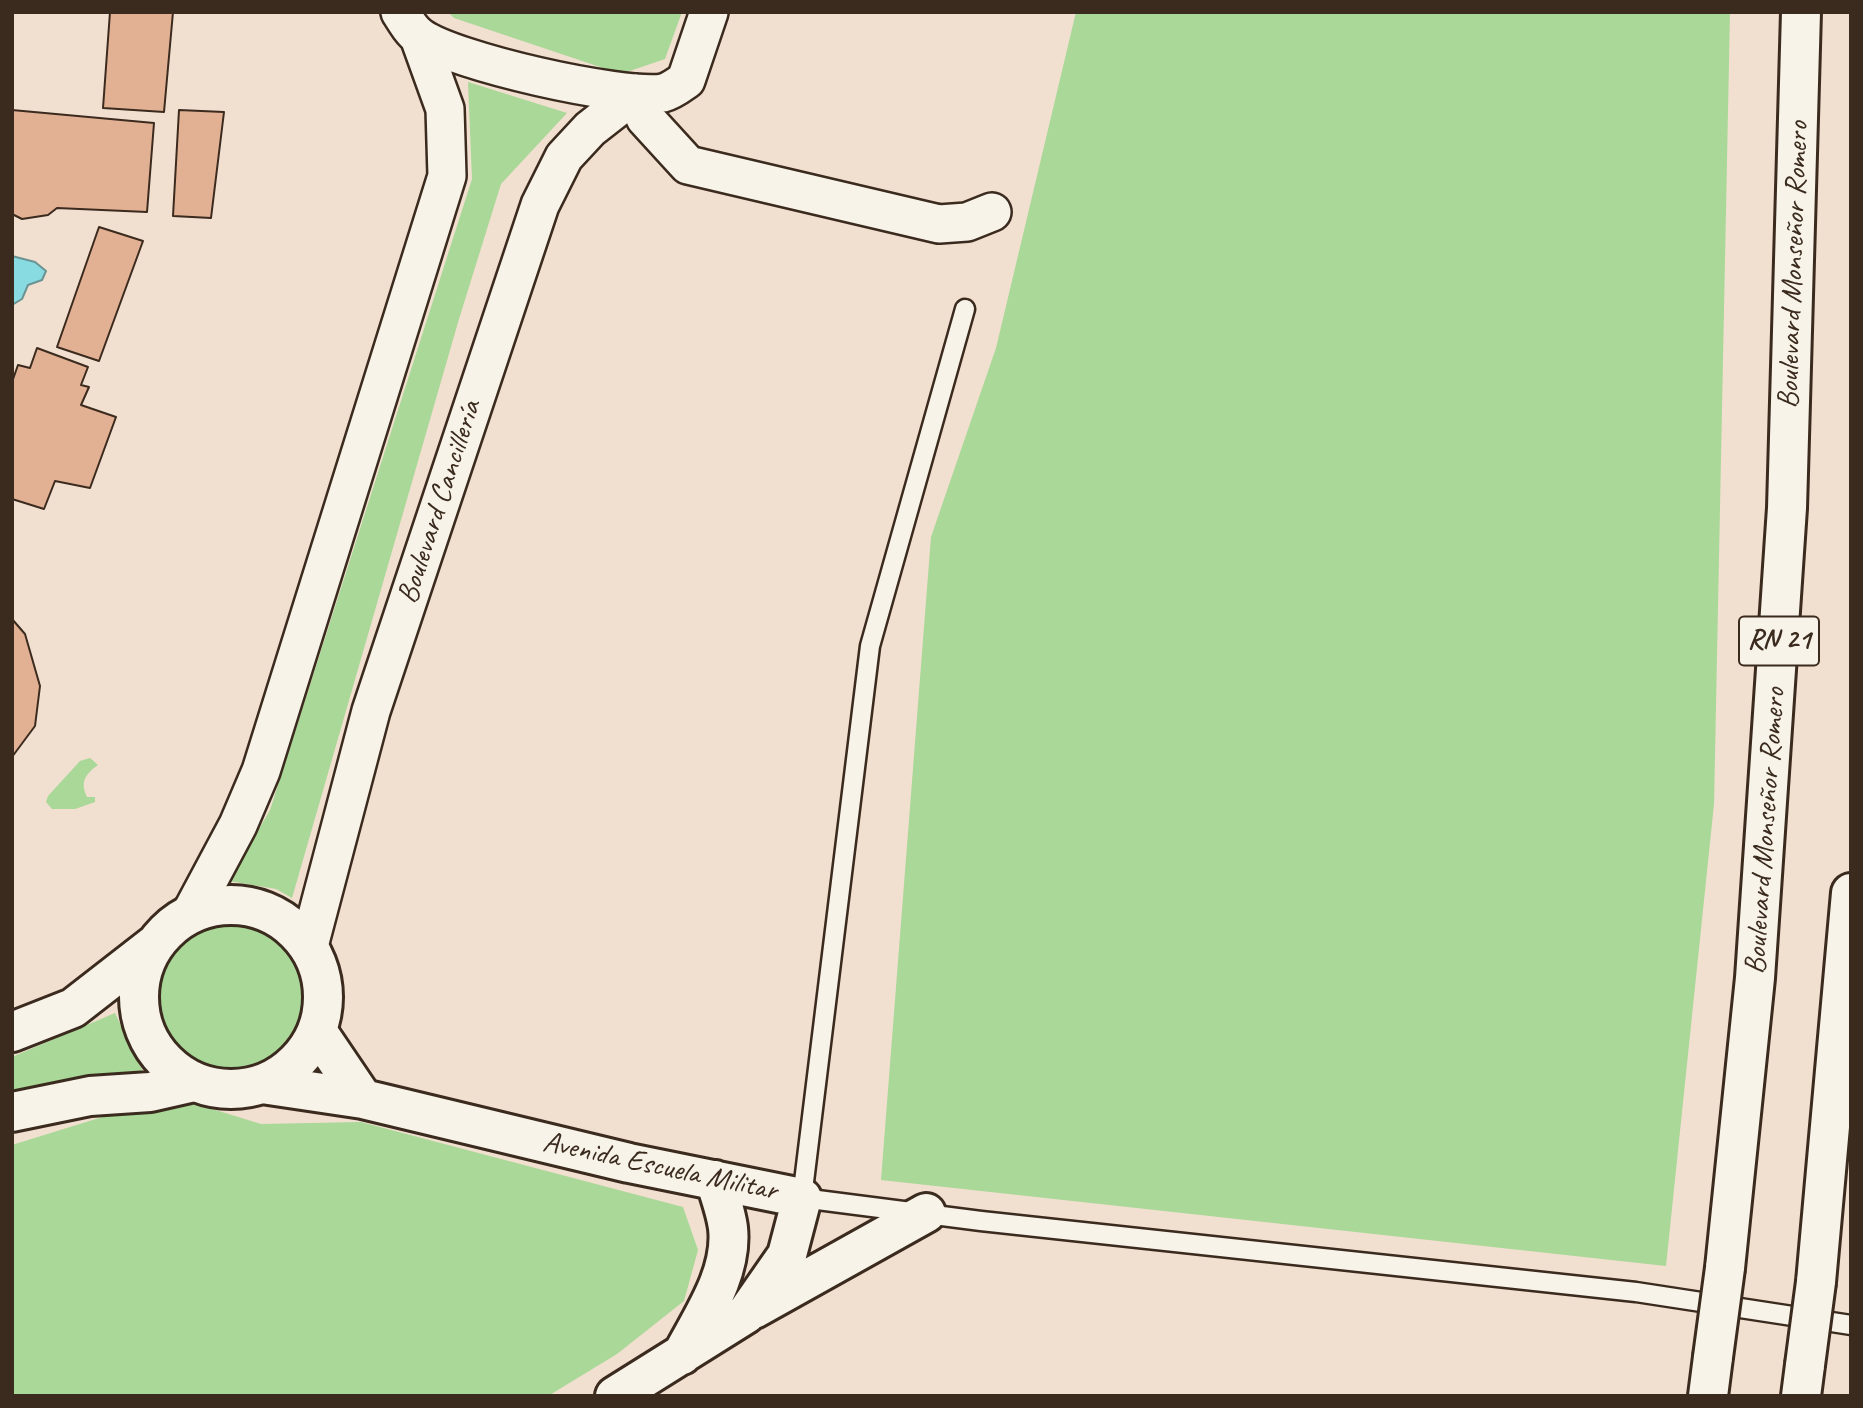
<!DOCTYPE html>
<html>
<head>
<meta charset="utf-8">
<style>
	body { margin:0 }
	#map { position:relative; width:1863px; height:1408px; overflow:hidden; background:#f1dfcf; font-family:Caveat,sans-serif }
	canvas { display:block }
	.frame { position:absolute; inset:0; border:14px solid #3b2a1e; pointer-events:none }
</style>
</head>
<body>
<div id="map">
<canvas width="1863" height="1408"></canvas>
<div class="frame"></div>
</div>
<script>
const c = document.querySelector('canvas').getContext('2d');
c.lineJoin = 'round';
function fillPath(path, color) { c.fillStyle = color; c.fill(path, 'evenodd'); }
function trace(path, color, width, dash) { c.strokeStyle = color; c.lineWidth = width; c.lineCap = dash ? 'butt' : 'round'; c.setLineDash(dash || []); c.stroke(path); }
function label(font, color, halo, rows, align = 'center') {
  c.font = font + ' Caveat,sans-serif'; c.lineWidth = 6; c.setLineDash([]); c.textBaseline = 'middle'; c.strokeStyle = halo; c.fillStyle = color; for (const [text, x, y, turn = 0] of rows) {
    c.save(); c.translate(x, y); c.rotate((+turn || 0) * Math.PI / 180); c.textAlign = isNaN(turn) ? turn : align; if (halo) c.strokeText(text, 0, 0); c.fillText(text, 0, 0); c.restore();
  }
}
fillPath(new Path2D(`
	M448,12H682L665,59L621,74L454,18Z
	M1076,12H1730L1714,804L1666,1266L881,1180L931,537L996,348Z
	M468,82L567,113L501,184L459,319L292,898L276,889L229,881L270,810L472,179Z
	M90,758L98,765C85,774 80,782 87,797H95V802L75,809H52L46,802L48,796L80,761Z
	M159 996a77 77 0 1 1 154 0a77 77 0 1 1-154 0Z
	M115,1013L144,1074L12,1094V1057Z
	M170,1096L261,1124L361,1122L683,1207L698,1250L684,1301L617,1354L548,1396H12V1145Z`), '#a9d898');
const water = new Path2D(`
	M12,256L35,262L46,271L42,280L28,285L22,299L12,305Z`);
fillPath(water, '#89dbe2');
trace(water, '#6a9494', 2);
const building = new Path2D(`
	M110,12H173L164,112L103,108Z
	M12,110L154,123L147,212L57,208L48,215L22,219L12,214Z
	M179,110L224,112L211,218L173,216Z
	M99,227L143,241L99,361L57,347Z
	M37,348L88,367L81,385L89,387L81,405L116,417L90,488L55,481L44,509L12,499V382L18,365L30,368Z
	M12,619L25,634L40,686L35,726L12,757Z`);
fillPath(building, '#e2b194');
trace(building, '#3b2a1e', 2);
const service = new Path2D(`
	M965,309L870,646L802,1198L981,1221L1636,1292L1851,1325`);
const minor = new Path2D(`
	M400,12C405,20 412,32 420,37C455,62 620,99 663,93C671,91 679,85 686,80L709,12
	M191,913L238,825L261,771L447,176L445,109L419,37
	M309,946L371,711L540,205L564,157L590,129L636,93L645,118L688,165L939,224L967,222L992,212`);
const tertiary = new Path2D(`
	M139 997a92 92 0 1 1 184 0a92 92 0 1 1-184 0Z
	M317,1031L363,1099
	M12,1032L73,1008L154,945
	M262,1084L363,1099L629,1163L802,1198L787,1255L746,1314L615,1396
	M12,1112L90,1096L150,1092L194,1082
	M754,1309L926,1213
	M682,1355C702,1317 733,1273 728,1228C726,1212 720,1196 715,1180`);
const trunk = new Path2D(`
	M1725,1268L1755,978L1787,508L1801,12
	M1816,1282L1851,893
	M1708,1396L1713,1357
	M1801,1396L1805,1365`);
trace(service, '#3b2a1e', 23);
trace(minor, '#3b2a1e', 42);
trace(tertiary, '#3b2a1e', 44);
trace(trunk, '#3b2a1e', 44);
trace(service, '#f7f3e8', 18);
trace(minor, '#f7f3e8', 37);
trace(tertiary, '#f7f3e8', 38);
trace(trunk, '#f7f3e8', 38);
const trunkBridge = new Path2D(`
	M1713,1357L1725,1268
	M1805,1365L1816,1282`);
trace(trunkBridge, '#3b2a1e', 44, []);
trace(trunkBridge, '#f7f3e8', 38);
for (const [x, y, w] of [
	[1779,641,80]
]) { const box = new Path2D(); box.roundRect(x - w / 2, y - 24.5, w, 49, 5); c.fillStyle = '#f7f3e8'; c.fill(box); trace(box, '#3b2a1e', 2); }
label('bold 28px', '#3b2a1e', null, [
	["RN 21",1779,641]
]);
label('30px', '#3b2a1e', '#f7f3e8', [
	["Boulevard Monseñor Romero",1794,265,-88],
	["Boulevard Cancillería",440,502,-72],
	["Boulevard Monseñor Romero",1766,831,-86],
	["Avenida Escuela Militar",660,1167,12]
]);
</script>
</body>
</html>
